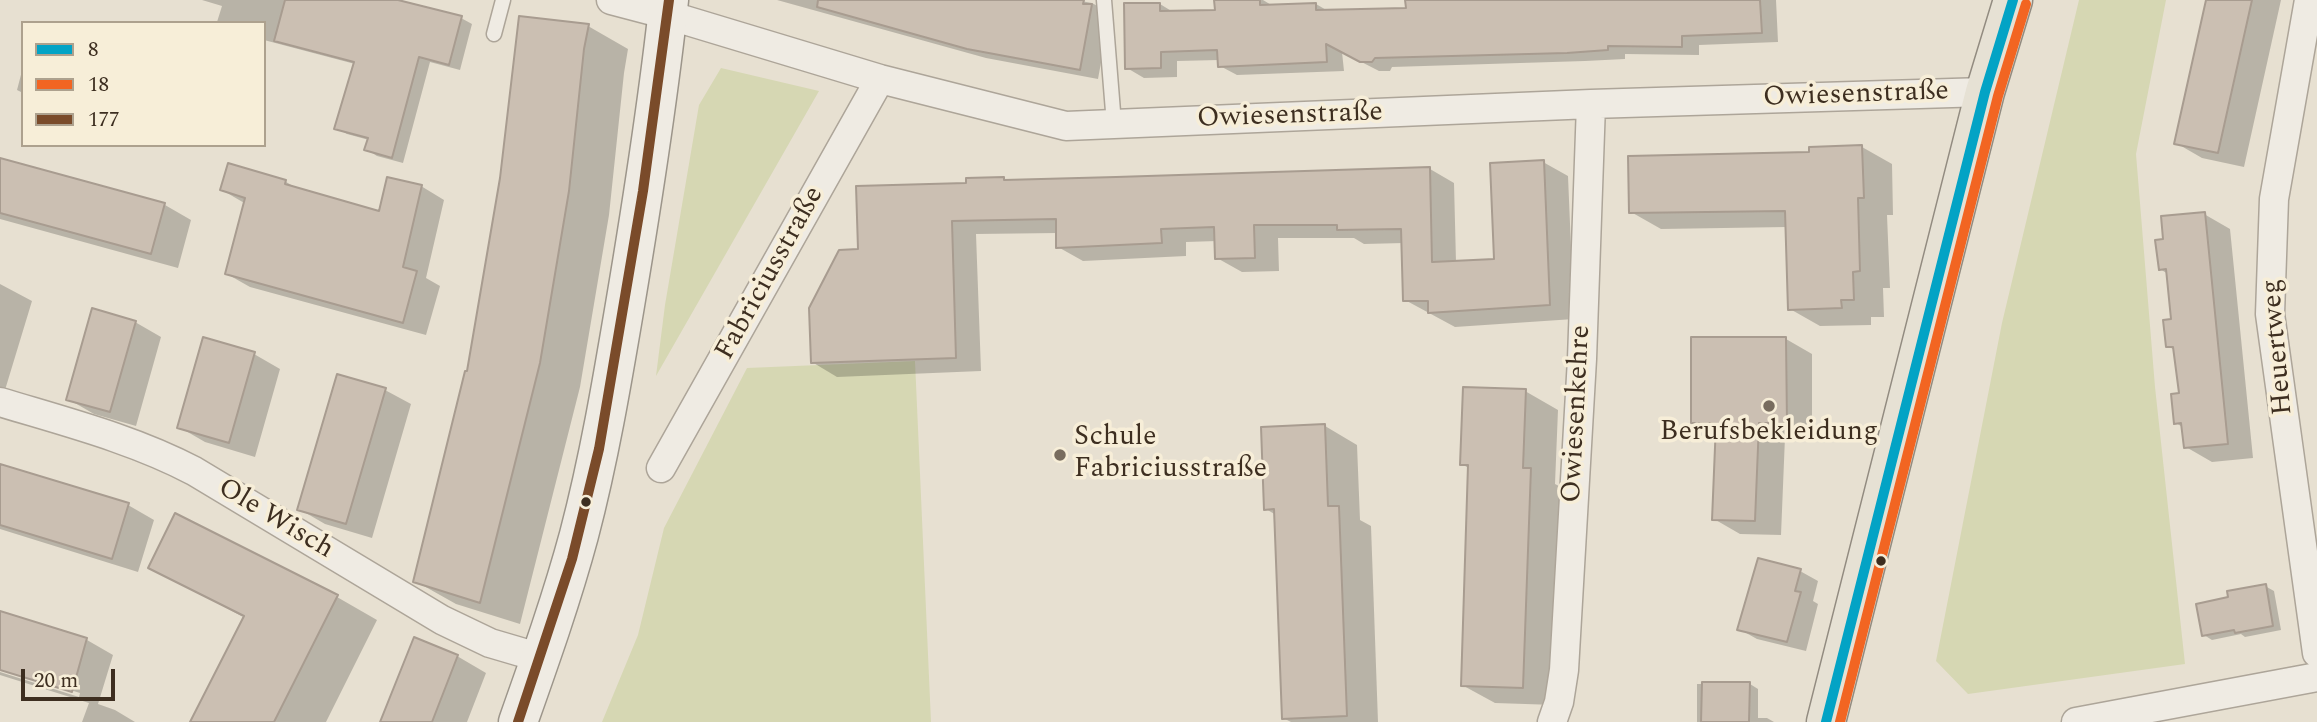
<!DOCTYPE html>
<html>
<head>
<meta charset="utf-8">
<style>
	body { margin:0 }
	#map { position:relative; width:2317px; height:722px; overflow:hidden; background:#e7e0d1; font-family:Spectral,serif }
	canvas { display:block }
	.legend { position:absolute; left:21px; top:21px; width:245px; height:126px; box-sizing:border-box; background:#f7eed8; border:2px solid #ada18e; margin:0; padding:9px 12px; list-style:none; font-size:21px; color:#3d2e20 }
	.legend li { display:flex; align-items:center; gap:14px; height:35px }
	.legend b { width:35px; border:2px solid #ada18e }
	.scale { position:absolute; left:21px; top:669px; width:94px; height:32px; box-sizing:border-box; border:4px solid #3d2e20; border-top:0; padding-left:9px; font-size:21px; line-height:24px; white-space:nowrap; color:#3d2e20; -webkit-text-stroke:5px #f7eed8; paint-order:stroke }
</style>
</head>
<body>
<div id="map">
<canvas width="2317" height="722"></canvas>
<ul class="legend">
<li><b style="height:9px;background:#03a3c5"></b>8</li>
<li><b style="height:9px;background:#f26522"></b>18</li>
<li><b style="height:9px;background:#7a4b2a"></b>177</li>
</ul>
<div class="scale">20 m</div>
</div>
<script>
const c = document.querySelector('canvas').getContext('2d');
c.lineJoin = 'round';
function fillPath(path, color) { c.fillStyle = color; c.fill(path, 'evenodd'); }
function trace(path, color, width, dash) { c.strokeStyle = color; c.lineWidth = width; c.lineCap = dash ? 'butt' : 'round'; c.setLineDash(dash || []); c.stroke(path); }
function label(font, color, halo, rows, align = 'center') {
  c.font = font + ' Spectral,serif'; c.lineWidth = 7; c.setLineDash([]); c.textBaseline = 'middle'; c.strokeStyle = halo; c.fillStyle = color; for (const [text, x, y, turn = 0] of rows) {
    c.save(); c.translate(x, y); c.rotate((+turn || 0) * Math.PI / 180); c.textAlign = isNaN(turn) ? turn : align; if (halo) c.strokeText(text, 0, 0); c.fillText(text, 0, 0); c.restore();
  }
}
fillPath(new Path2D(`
	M2079,0H2166L2136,154L2155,387L2185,664L1968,694L1936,661L2002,323Z
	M721,68L819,91L656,376L665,305L699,105Z
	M915,361L931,722H602L638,635L664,528L747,368Z`), '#d6d7b3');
fillPath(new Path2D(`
	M202,0H389L461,18L472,24L460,70L430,62L403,163L377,156L366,149L369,140L347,134L336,128L355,64L264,40V23H219L217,22L222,6Z
	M777,0H1075L1092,3L1110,13L1098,79L986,58Z
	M1216,0H1263L1273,6L1316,4L1328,11L1407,9V0H1776L1778,42L1699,45V55L1625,54V59L1585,61L1392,67L1390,71H1379L1342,52L1344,71L1237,75L1220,66L1219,60L1177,61V77L1144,78L1127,68L1160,4L1173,12L1217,11Z
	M2207,0H2281L2244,167L2202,158L2176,143Z
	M588,26L628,49L624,73L609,215L580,387L520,624L456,604L415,581L469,373Z
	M23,67V93L17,90Z
	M1862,147L1892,164L1893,215H1887L1890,288H1883L1884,317H1871V325L1820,326L1790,309L1787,227L1661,229L1631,212L1811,154Z
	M0,160L165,205L191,220L178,268L0,219Z
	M1543,162L1568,176L1574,319L1455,327L1405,300L1404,243L1364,244L1354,238H1278L1279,271L1242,272L1217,258V241L1186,242V256L1083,261L1058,247V233L976,234L981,371L837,377L812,362L860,251L968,185L1003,179L1007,181L1430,169L1454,183L1456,262L1496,261Z
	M229,165L286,182L300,190L381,213L421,186L444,200L426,278L440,286L426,335L250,287L227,274L246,204L222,190Z
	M2204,214L2230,229L2253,458L2212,462L2186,447L2184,428L2176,423L2180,395L2176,351L2168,346L2173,321L2168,274L2160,269L2165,241Z
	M0,284L32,301L5,390L0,388Z
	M135,322L161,337L136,426L94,414L68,399Z
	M1786,339L1812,354V437H1785L1781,535L1740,534L1714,519L1717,436L1693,422Z
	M254,354L280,369L255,457L205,442L179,427Z
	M385,390L411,404L372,538L325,524L299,509Z
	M1525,391L1558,410L1555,484L1563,488L1555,705L1495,703L1462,685L1470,469L1462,464Z
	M1325,426L1357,445L1360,520L1371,526L1378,722H1291L1283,718L1276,515L1266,509Z
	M0,464L9,469L128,505L154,520L138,572L0,529Z
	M150,567L337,597L377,620L326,722H192L245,618Z
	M1800,571L1818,581L1813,601L1818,604L1806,651L1757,639L1739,629Z
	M2265,586L2274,591L2281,630L2245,637L2241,634L2212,640L2204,635L2230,598Z
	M0,612L87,640L113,655L98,704L115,710L135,722H82L89,703L0,675V672L79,697L80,693L0,668Z
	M457,656L486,673L467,722H382Z
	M1697,684H1750L1758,689V718H1767L1774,722H1697Z`), '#0003');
const building = new Path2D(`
	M285,0H398L462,16L449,65L419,57L392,158L364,150L368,138L334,129L354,62L274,41Z
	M818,0H1084L1083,4H1092L1080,70L967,49L817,7Z
	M1214,0H1260V5L1316,3V10L1406,8L1405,0H1760L1762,33L1682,36V47L1608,46V50L1567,53L1375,58L1372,62H1360L1326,44L1327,62L1218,67L1217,50L1161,52V68L1125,69L1124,3H1160V11L1215,10Z
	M2206,0H2252L2218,153L2174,144Z
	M519,16L589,24L584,49L569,191L540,363L480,603L413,582L465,371H467L500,178Z
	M1862,145L1864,198H1858L1860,271L1853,272L1854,300H1841L1842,308L1788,310L1785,211L1629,213L1628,156L1809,152V147Z
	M0,158L165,203L151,254L0,213Z
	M1544,160L1550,305L1428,313V301H1403L1401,229L1337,230V225H1254L1255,258L1215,259L1214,227L1161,229L1162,243L1056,248V219L952,221L956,358L811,363L809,308L839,250L858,249L856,186L966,183V178L1004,177V180L1116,177L1430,167L1432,262L1494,259L1490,163Z
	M228,163L286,180L285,184L379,211L387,177L422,185L403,267L417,271L403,323L225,274L245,198L220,190Z
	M2205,212L2228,444L2184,448L2181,423L2174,424L2171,394L2179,393L2173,347H2166L2163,320L2171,319L2166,269L2159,270L2155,240L2163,239L2161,216Z
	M92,308L136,321L110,412L66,400Z
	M203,337L255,352L229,443L177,428Z
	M1691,337H1786L1787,423H1759L1755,521L1712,520L1716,423H1691Z
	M337,374L386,388L346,524L297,510Z
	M1463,387L1526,389L1523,468H1531L1523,688L1461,686L1468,465H1460Z
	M1325,424L1328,506H1339L1347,716L1282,719L1274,509L1264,510L1261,427Z
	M0,464L129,503L112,559L0,525Z
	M175,513L338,595L274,722H190L244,616L148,568Z
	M1758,558L1801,569L1795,591L1801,592L1787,642L1737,630Z
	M2266,584L2273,626L2235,633L2234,630L2202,636L2196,604L2228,597L2227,591Z
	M0,611L87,638L72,692L0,670Z
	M414,637L458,655L432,722H380Z
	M1702,682H1750L1749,722H1701Z`);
fillPath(building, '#cbbfb2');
trace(building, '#a89c90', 2);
const lane = new Path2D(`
	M1104,0L1114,124
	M494,34L503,0`);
const street = new Path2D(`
	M611,0L668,15L880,79L1066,126L1591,104L1985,92
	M2309,0L2274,199L2270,314L2317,653
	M0,402C66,422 133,439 194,471L442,620L490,643L541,658
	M661,468L880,79
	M1552,722L1559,702L1564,670L1582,359L1591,104
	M2076,722L2317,677`);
const secondary = new Path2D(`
	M518,722C540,660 562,598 579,535C599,459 612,382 625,305C642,204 658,102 669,0`);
const primary = new Path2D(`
	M1826,722L1985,92L2013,0`);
trace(lane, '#ada599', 17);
trace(street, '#ada599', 31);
trace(secondary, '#9c958a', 41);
trace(primary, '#928b80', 41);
trace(lane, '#efebe3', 14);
trace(street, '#efebe3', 28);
trace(secondary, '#efebe3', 38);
trace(primary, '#e6e1d4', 38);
trace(new Path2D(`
	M1826,722L1985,92L2013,0`), '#03a3c5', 10);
trace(new Path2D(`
	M1840,722L1998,96L2026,4`), '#f26522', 10);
trace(new Path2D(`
	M518,722L572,559L599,449L643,191L669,0`), '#7a4b2a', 10);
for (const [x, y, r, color] of [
	[1769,406,7,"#786c5e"],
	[1060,455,7,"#786c5e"],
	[586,502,6,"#3d2e20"],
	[1881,561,6,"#3d2e20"]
]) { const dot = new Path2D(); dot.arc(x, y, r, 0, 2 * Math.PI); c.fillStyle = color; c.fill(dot); trace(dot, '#f7eed8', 2.5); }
label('28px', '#3d2e20', '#f7eed8', [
	["Owiesenstraße",1856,96,-2],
	["Owiesenstraße",1290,117,-2],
	["Fabriciusstraße",771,274,-61],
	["Heuertweg",2279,347,-95],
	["Owiesenkehre",1578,414,-87],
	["Ole Wisch",275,520,31]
]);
label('28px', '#3d2e20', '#f7eed8', [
	["Berufsbekleidung",1769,434],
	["Schule",1074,439,"left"],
	["Fabriciusstraße",1074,471,"left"]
]);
</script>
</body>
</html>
